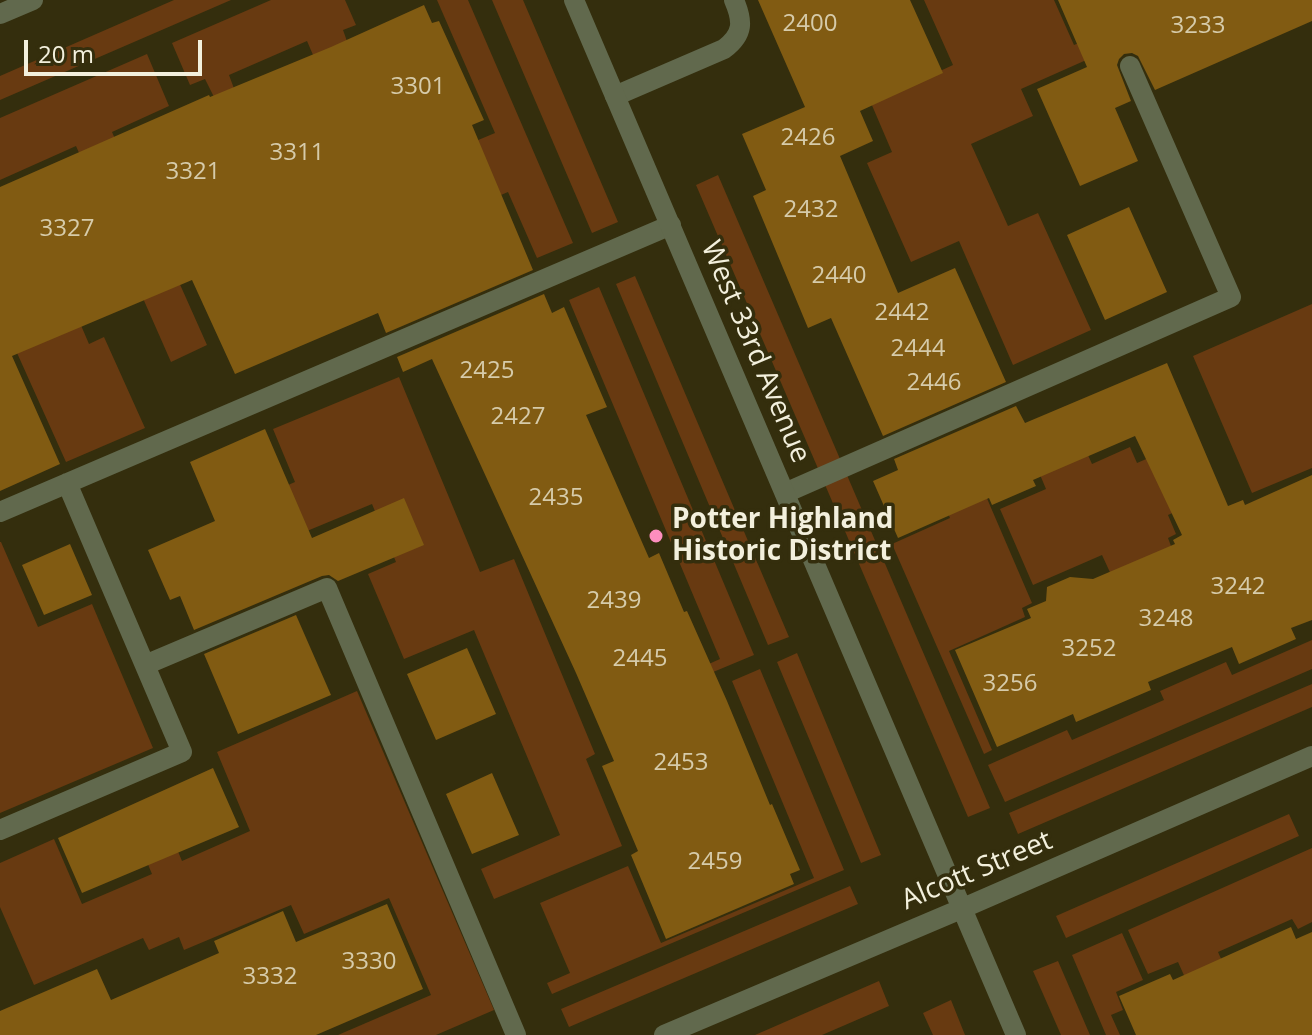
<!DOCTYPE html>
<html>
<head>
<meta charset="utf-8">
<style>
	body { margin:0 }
	#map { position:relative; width:1312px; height:1035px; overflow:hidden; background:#342e0d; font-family:"Open Sans",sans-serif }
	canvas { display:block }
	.scale { position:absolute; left:24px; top:40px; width:178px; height:36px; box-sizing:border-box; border:4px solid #f3f0dd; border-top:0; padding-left:10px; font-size:24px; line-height:28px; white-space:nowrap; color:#f3f0dd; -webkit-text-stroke:6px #342e0d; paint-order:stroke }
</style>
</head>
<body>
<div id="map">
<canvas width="1312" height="1035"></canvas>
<div class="scale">20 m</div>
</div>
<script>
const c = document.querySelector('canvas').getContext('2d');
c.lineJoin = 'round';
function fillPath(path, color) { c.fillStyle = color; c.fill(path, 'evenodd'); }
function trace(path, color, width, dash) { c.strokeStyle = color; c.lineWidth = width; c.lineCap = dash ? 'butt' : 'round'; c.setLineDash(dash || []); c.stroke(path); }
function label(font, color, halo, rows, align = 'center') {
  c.font = font + ' "Open Sans",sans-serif'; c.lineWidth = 7; c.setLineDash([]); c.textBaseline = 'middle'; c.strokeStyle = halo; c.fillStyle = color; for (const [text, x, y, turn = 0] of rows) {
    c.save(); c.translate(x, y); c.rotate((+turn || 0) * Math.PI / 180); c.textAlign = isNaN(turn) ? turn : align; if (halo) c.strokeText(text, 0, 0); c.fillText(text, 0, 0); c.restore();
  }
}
fillPath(new Path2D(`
	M174,0H231L0,100V76Z
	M271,0H345L356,25L343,30L348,44L393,240L307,41L229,75L236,94L217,103L205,79L190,85L172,43Z
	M437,0H468L573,243L537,258L508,192L482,203L459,148L495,133Z
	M492,0H523L618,222L592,233Z
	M924,0H1054L1074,45L1132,20L1138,37L1021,89L1033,116L971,144L1008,226L1038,213L1091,330L1013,365L959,241L911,262L867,163L892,152L871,103L953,65Z
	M147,54L169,106L112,132L207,345L171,362L76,146L0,180V118Z
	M718,175L990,808L968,817L696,185Z
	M0,188L77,316L89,344L104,337L145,428L66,462L0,315Z
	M635,276L789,637L768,645L616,284Z
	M599,287L754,655L706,675L702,667L720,659L569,300Z
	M1312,304V468L1252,493L1193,356Z
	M399,377L480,572L514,559L595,754L586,759L622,846L494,899L481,869L560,835L474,630L404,659L368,574L396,562L372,504L254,553L235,508L295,482L273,429Z
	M1066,406L1092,464L1130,447L1137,463L1181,444L1205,498L1168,515L1176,534L1168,538L1174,554L1114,581L1102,555L1033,585L1000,509L1046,489L1020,427Z
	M964,445L1032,603L1022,608L1025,617L949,651L992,750L984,754L892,544L950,518L926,461Z
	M0,542H1L38,627L92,604L153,748L0,813Z
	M1312,640V669L1005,802L988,765L1067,730L1072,740L1164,700L1160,691L1226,662L1232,675Z
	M797,653L881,855L861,863L777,662Z
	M760,669L844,870L552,994L547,983L570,973L540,903L628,866L661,943L814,878L732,681Z
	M1312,684V707L1018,834L1009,813Z
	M357,691L494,1010L436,1035H338L431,995L389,898L304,934L291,905L184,950L179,937L149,950L143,938L34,985L0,907V863L54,839L82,904L152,874L126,812L156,799L182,861L250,831L217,752Z
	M1289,814L1299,836L1066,938L1056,916Z
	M1312,848V922L1298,929L1292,919L1218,952L1255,1035H1211L1178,962L1148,974L1128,930Z
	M850,886L858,904L569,1027L561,1009Z
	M1122,933L1143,980L1116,992L1123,1010L1111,1015L1120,1035H1106L1072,955Z
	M1058,961L1090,1035H1061L1033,971Z
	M879,981L889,1006L822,1035H755Z
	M951,1000L965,1035H933L923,1013Z`), '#683a11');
fillPath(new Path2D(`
	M758,0H910L943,73L860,111L873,141L840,156L898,293L955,268L1006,382L883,436L831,318L808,328L753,196L766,190L742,134L805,107Z
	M1058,0H1312V21L1155,90L1138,56L1132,53L1124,54L1119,59L1117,65L1131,101L1115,108L1138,161L1080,186L1037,89L1087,67Z
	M424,5L432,23L439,21L484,120L472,125L533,270L386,333L378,313L235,374L192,280L12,356L60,464L0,491V187L209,95L210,97L331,47Z
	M1129,207L1167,292L1105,320L1067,235Z
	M544,294L552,313L564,307L607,407L586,415L649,558L659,553L684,612L687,611L727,701L770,805L772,804L800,870L790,874L794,884L666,939L631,855L638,851L602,766L614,761L576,673L432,359L403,372L397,357Z
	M1167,363L1228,506L1243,500L1245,505L1312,475V620L1291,628L1296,639L1239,664L1232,647L1148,682L1151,690L1076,722L1073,714L997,747L955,650L1031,618L1027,609L1046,601L1047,587L1070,577L1093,579L1175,544L1173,540L1182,535L1135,436L1033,480L1036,486L992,505L989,498L898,538L873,481L898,470L894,459L1016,406L1025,423Z
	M265,429L312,538L404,498L424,545L338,581L329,575L322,576L194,630L180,596L170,600L148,550L215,521L190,462Z
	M70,544L92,595L44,615L22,565Z
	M296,615L331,695L238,734L204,654Z
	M467,648L496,714L436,740L407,674Z
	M213,768L239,827L82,893L58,838Z
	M492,773L519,835L472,854L446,794Z
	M387,904L423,989L316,1035H0V1011L97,969L111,1000L219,953L214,941L283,911L296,942Z
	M1291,927L1296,939L1312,932V1035H1136L1119,996L1170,974L1173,980Z`), '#815b12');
trace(new Path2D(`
	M615,96L724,49C744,34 743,21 734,0
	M785,493L1231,297L1130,66
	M0,512L671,225
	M145,665L327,588L516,1035
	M0,830L182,752L67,483`), '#61694d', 20);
trace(new Path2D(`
	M574,0L1016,1035
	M664,1035L961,909L1312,756`), '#61694d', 20);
trace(new Path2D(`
	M0,14L33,0`), '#61694d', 20);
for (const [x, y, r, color] of [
	[656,536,8,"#fd8ebe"]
]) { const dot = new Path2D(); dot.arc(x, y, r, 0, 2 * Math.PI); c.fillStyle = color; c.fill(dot); trace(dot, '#342e0d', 3); }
label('24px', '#d6cbaa', null, [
	["2400",810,24],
	["3233",1198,26],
	["3301",418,87],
	["2426",808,138],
	["3311",297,153],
	["3321",193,172],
	["2432",811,210],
	["3327",67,229],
	["2440",839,276],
	["2442",902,313],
	["2444",918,349],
	["2425",487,371],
	["2446",934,383],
	["2427",518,417],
	["2435",556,498],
	["3242",1238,587],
	["2439",614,601],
	["3248",1166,619],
	["3252",1089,649],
	["2445",640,659],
	["3256",1010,684],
	["2453",681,763],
	["2459",715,862],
	["3330",369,962],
	["3332",270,977]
]);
label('28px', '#f3f0dd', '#342e0d', [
	["West 33rd Avenue",755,352,67],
	["Alcott Street",977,871,-23]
]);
label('bold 28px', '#f3f0dd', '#342e0d', [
	["Potter Highland",672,520],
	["Historic District",672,552]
], 'left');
</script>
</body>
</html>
